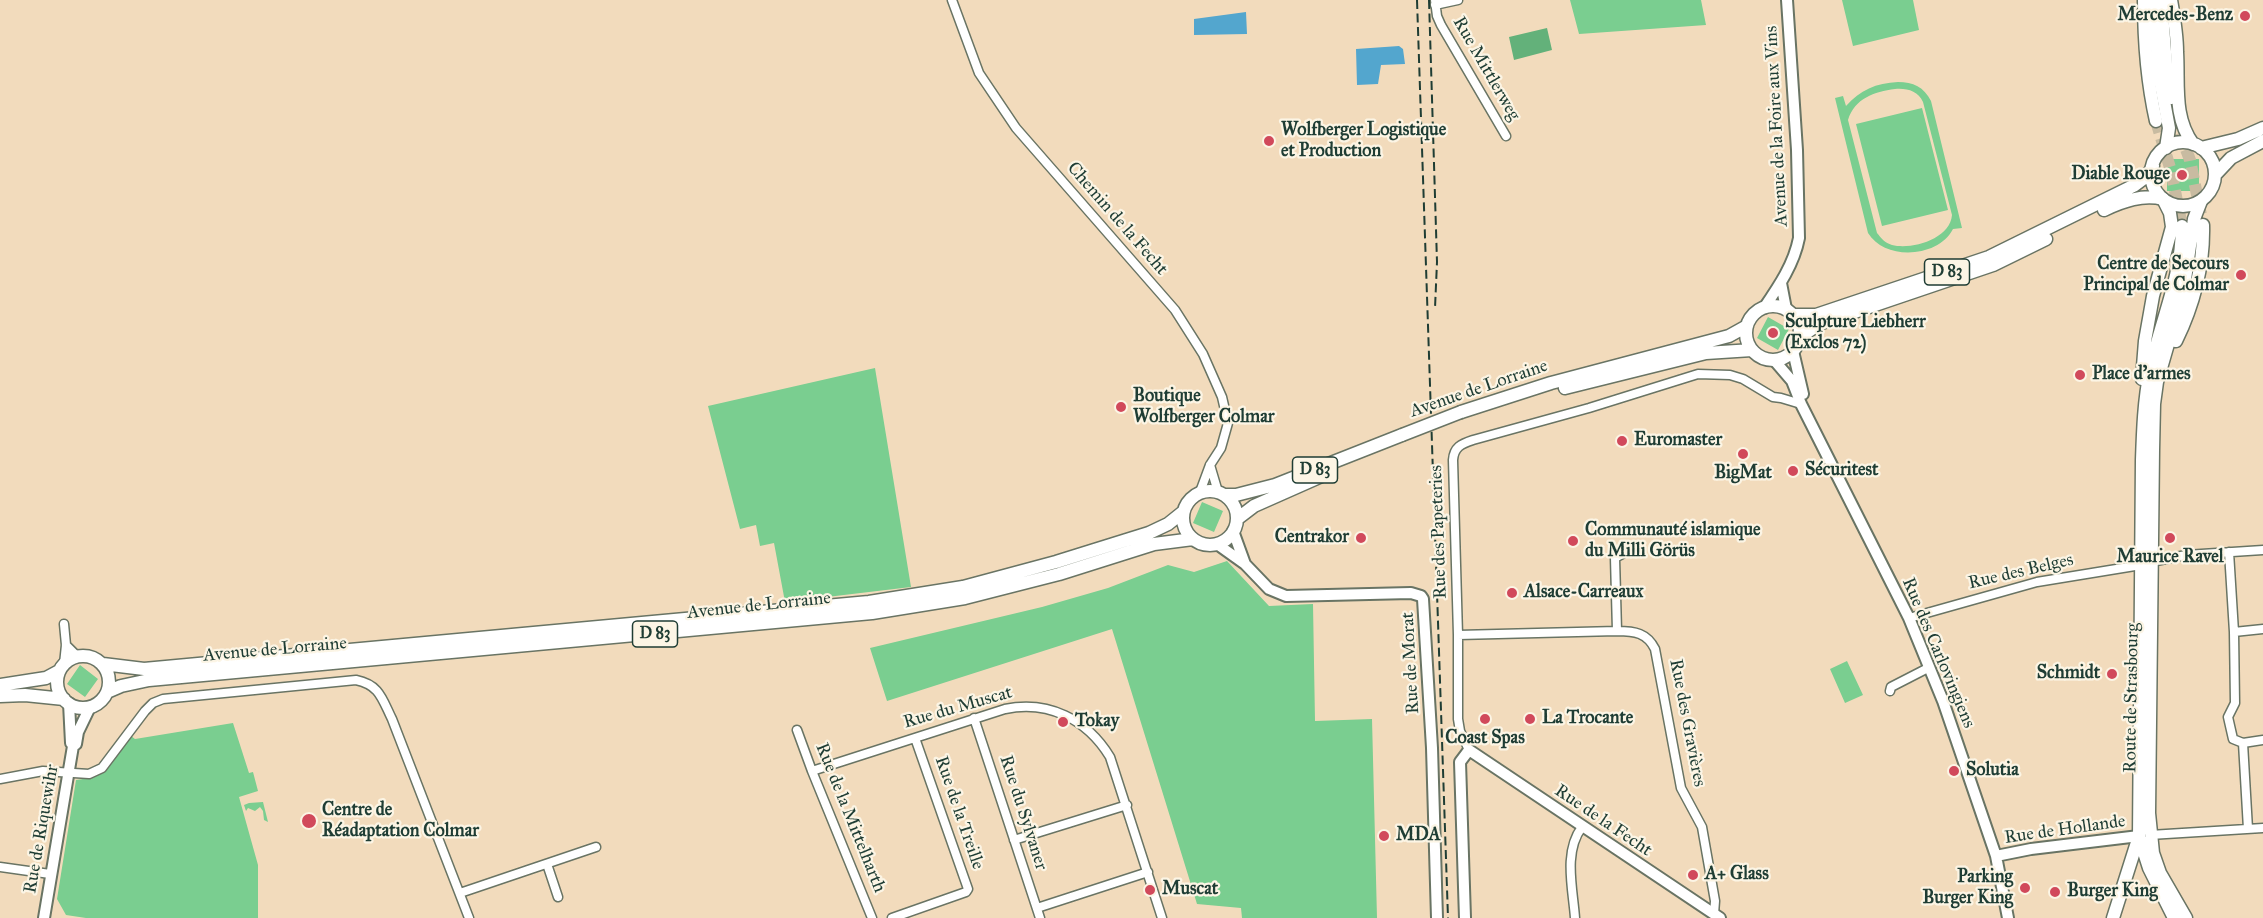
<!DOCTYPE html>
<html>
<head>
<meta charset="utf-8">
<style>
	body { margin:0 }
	canvas { display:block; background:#f2dbbc }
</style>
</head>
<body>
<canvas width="2263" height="918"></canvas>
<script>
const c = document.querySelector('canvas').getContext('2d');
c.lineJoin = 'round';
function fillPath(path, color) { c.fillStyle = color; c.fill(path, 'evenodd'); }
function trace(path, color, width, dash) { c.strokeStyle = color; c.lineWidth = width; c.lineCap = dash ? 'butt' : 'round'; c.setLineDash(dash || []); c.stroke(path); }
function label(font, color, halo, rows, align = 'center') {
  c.font = font + ' "IM FELL Great Primer",serif'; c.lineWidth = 4.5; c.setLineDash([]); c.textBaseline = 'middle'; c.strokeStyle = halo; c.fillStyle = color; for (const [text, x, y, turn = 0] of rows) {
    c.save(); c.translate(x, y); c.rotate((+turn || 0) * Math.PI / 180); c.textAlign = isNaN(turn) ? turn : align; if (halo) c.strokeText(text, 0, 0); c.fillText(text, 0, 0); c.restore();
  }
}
fillPath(new Path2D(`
	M1570,0H1701L1706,25L1579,34Z
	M1842,0H1913L1919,30L1853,46Z
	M1898,82C1913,82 1924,87 1931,101L1962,228L1953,229C1938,258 1885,261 1868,233L1835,98L1843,96L1846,106C1860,90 1876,83 1898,82ZM1895,89C1907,88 1918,91 1923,102L1952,215C1950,239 1912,250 1892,245C1885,243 1881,238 1877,233L1848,120C1855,98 1874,92 1895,89Z
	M1922,108L1948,210L1882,226L1856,124Z
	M2167,159H2199V191H2167Z
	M1768,317L1789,329L1778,350L1757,338Z
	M875,368L911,587L785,602L774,543L760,546L756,525L740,529L708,406Z
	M1202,502L1223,511L1214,532L1193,523Z
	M1227,561L1269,606L1313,604L1315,721L1372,719L1377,918H1242L1241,908L1197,904L1112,629L887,701L870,648L1042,607L1108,588L1168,565L1194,572Z
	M1847,661L1863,695L1845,703L1830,669Z
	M80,665L98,679L85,697L67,684Z
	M233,723L249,773L253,772L258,791L239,797L258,865V918H86L66,915L57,899L76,780C107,777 115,758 131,736L135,739Z
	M263,802L268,822L264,820L263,811L260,807L255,811L248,808L246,811L244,805L249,803Z`), '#7ace90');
fillPath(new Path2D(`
	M1547,28L1552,50L1514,60L1509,37Z`), '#63b17a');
fillPath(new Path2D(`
	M1246,12L1247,34L1194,35V19Z
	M1399,46L1403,49L1405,64L1381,65L1378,84L1357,85L1356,49Z`), '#53a6ce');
trace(new Path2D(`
	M2171,98L2175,120L2190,160L2203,225
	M2156,121L2171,171L2182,226`), '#c8bba1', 12, [12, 6]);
const minor = new Path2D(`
	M952,0L979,73L1016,128L1175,310L1203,354L1222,397L1228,423L1221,448L1210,465L1200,492
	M1435,0L1437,16L1441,25L1506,136
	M1435,5L1458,0
	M1210,465L1218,492
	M2229,552L2234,632L2235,703L2228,717L2233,739L2243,743L2248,829
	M2151,562L2186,555L2263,550
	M1909,618L2037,582L2141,565
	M64,624L66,645L64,664
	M1617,631L1615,558L1628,551
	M2234,632L2263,629
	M1458,635L1617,631C1635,631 1647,633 1655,649L1681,788L1702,827L1715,901L1714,914
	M66,645L77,656
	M1890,691L1891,687L1928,668
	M974,718L1040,918
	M797,730L812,771L872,918
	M2243,743L2263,740
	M1469,750L1460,731L1458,719V635L1453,460C1454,447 1461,444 1473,440L1589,408L1698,374L1730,375L1743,379L1773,397L1781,398L1801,404
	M812,771L1005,709C1048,700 1087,719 1110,757L1162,918
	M0,779L43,771L89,774L102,768L145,711L153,703L163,699L356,680C380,685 382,699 392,719L469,918
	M2150,835L2263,828
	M1014,840L1127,805
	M547,864L558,897
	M0,867L50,874
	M460,893L596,847
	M1037,908L1148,872
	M892,918L966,892L968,889L915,738
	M1575,918C1573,889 1563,852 1582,827`);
const tertiary = new Path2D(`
	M1781,283L1786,309
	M1764,308C1779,286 1794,264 1799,238L1797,150L1787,0
	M1793,351L1803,394
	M1774,360L1792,381L1801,404L1909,618L1943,701L1996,856L2008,918
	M1233,531L1245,564
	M1217,544L1245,564L1269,589L1286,596L1411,593L1421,596L1423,599L1432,748L1437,918
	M69,703L71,743
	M1996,856L2031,849L2139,836
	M44,918L73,746L76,744L78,732L90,707
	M1465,918L1460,762L1469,750L1720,918`);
const secondary = new Path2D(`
	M2144,0C2144,41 2147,81 2156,121
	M2161,0L2167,77L2171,98
	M2176,341C2194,304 2204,266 2203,225
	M2142,379L2145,341L2153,296L2172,227L2170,213L2163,199
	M2139,837L2149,868L2174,918
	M2113,918L2139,836L2142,460C2143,430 2144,401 2150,371C2160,322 2182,278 2182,226
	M2186,918L2160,873L2153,853L2149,813L2153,450L2154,404L2157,382L2183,292L2194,219L2201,201`);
const primary = new Path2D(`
	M2153,0L2159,74L2169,128L2166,148
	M2171,0C2174,17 2177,35 2177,52C2179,84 2173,117 2193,144
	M2151 174a32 32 0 1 1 64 0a32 32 0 1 1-64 0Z
	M2201,148L2238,139L2263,128
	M2215,175L2231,158L2263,141
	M2104,210C2123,201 2143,194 2163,199
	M1746 333a27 27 0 1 1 54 0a27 27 0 1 1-54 0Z
	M1793,315H1816L1989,257L2135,185L2147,176L2153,166
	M1800,337L1819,324L1993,265L2046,239
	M1565,388L1706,353L1752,350
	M1461,412L1551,383L1729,336L1747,326
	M1183 518a27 27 0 1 1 54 0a27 27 0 1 1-54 0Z
	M1225,495H1236L1275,485L1402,435
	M1237,519L1254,506L1324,475
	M57 682a26 26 0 1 1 52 0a26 26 0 1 1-52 0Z
	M103,664L144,669L869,602L963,587L1056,562L1149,533L1168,524L1183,512
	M0,685L46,678L59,671
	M107,692L121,686L149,680L872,613L965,598L1059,574L1154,544L1193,539
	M0,696L25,695L64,699`);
trace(minor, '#697464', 11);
trace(tertiary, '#697464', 14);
trace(secondary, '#697464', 15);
trace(primary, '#697464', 15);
trace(minor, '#fff', 8);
trace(tertiary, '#fff', 10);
trace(secondary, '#fff', 12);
trace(primary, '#fff', 12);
trace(new Path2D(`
	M1417,0L1448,918
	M1429,0L1437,262L1435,308`), '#1f3d34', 2, [9, 4.5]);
const primaryBridge = new Path2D(`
	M1402,435L1461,412`);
trace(primaryBridge, '#697464', 15, []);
trace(primaryBridge, '#fff', 12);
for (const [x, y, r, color] of [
	[2245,16,6,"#d1495b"],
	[1269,141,6,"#d1495b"],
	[2182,175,6,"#d1495b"],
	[2241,275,6,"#d1495b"],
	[1773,333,6,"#d1495b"],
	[2080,375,6,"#d1495b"],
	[1121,407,6,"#d1495b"],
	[1622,441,6,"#d1495b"],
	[1743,454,6,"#d1495b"],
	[1793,471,6,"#d1495b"],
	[1361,538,6,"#d1495b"],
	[2170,538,6,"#d1495b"],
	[1573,541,6,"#d1495b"],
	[1512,593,6,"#d1495b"],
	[2112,674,6,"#d1495b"],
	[1485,719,6,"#d1495b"],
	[1530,719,6,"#d1495b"],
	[1063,722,6,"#d1495b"],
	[1954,771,6,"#d1495b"],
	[309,821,8,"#d1495b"],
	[1384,836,6,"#d1495b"],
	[1693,875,6,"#d1495b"],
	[2025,888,6,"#d1495b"],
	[1150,890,6,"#d1495b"],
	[2055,892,6,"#d1495b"]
]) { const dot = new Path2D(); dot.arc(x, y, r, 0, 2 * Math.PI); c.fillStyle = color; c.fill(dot); trace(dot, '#fcf5e5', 2); }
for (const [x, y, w] of [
	[1947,272,45],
	[1315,470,45],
	[655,634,45]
]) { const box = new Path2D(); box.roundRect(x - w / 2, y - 13, w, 26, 4.5); c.fillStyle = '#fcf5e5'; c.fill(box); trace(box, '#1f3d34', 1.5); }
label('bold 16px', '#1f3d34', null, [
	["D 83",1947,272],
	["D 83",1315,470],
	["D 83",655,634]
]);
label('bold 18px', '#1f3d34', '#fcf5e5', [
	["Mercedes-Benz",2233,16,"right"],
	["Wolfberger Logistique",1281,131],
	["et Production",1281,152],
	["Diable Rouge",2170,175,"right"],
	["Centre de Secours",2229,265,"right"],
	["Principal de Colmar",2229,286,"right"],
	["Sculpture Liebherr",1785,323],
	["(Exclos 72)",1785,344],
	["Place d'armes",2092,375],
	["Boutique",1133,397],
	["Wolfberger Colmar",1133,418],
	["Euromaster",1634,441],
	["Sécuritest",1805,471],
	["BigMat",1743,474,"center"],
	["Communauté islamique",1585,531],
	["du Milli Görüs",1585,552],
	["Centrakor",1349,538,"right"],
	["Maurice Ravel",2170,558,"center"],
	["Alsace-Carreaux",1524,593],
	["Schmidt",2100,674,"right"],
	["La Trocante",1542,719],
	["Tokay",1075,722],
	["Coast Spas",1485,739,"center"],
	["Solutia",1966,771],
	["Centre de",322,811],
	["Réadaptation Colmar",322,832],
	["MDA",1396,836],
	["A+ Glass",1705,875],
	["Parking",2013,878,"right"],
	["Burger King",2013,899,"right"],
	["Muscat",1162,890],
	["Burger King",2067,892]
], 'left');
label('18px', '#1f3d34', '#fcf5e5', [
	["Rue Mittlerweg",1486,69,60],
	["Avenue de la Foire aux Vins",1777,126,-93],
	["Chemin de la Fecht",1117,219,49],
	["Avenue de Lorraine",1479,389,-19],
	["Rue des Papeteries",1439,532,-92],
	["Rue des Belges",2021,572,-13],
	["Avenue de Lorraine",759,606,-6],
	["Avenue de Lorraine",275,650,-5],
	["Rue des Carlovingiens",1938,653,67],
	["Rue de Morat",1411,663,-93],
	["Route de Strasbourg",2132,698,-89],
	["Rue du Muscat",958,708,-16],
	["Rue des Gravières",1687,723,79],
	["Rue de la Treille",959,813,71],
	["Rue du Sylvaner",1023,813,72],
	["Rue de la Mittelharth",850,818,68],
	["Rue de la Fecht",1603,821,34],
	["Rue de Riquewihr",42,829,-80],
	["Rue de Hollande",2065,830,-8]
]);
</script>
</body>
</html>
